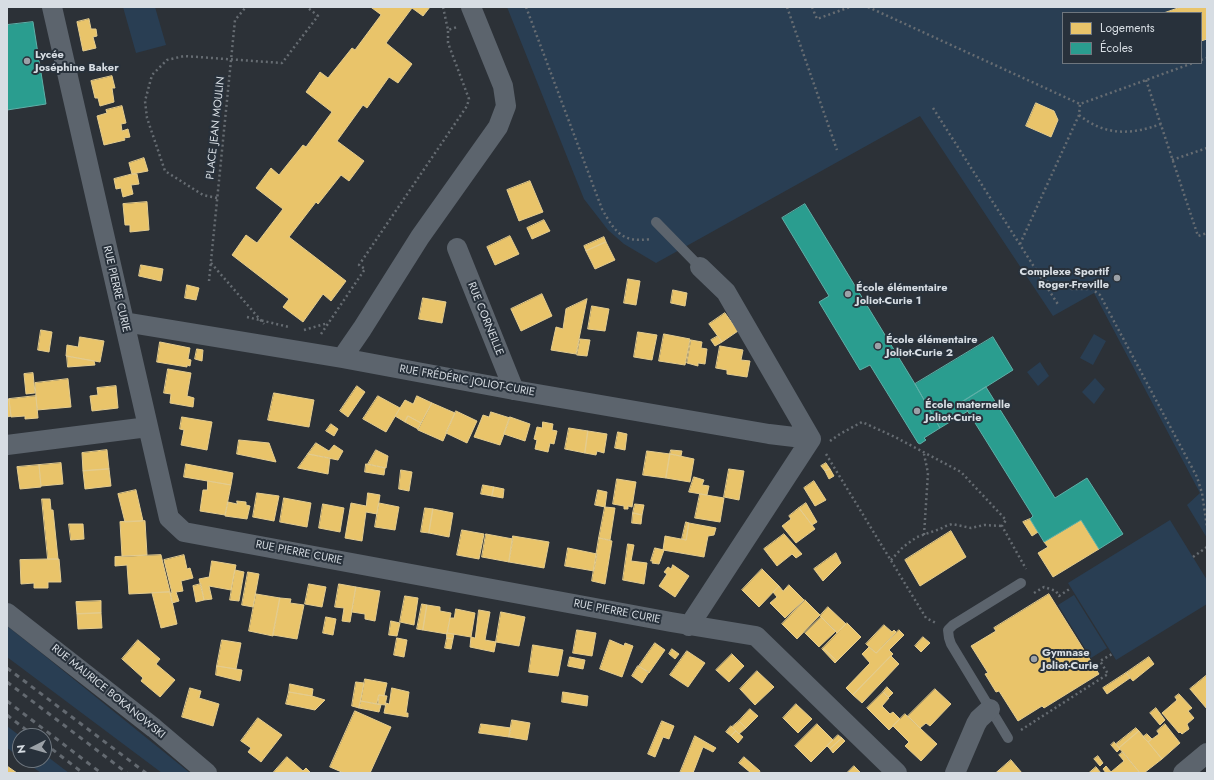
<!DOCTYPE html>
<html>
<head>
<meta charset="utf-8">
<style>
	body { margin:0 }
	#map { position:relative; width:1214px; height:780px; overflow:hidden; background:#2c3137; font-family:Jost,sans-serif }
	canvas { display:block }
	.frame { position:absolute; inset:0; border:8px solid #d7dde3; pointer-events:none }
	.legend { position:absolute; left:1062px; top:12px; width:140px; height:52px; box-sizing:border-box; background:#28313b; border:1px solid #6e767e; margin:0; padding:5px 7px; list-style:none; font-size:12px; color:#d7dde3 }
	.legend li { display:flex; align-items:center; gap:8px; height:20px }
	.legend b { width:20px; border:1px solid #6e767e }
	.north { position:absolute; left:12px; top:728px; width:40px; height:40px; box-sizing:border-box; background:#28313b; border:1px solid #6e767e; border-radius:50%; rotate:264deg; font-size:11px; font-weight:700; line-height:16px; text-align:center; color:#d7dde3 }
	.north::after { content:''; display:block; margin:auto; width:14px; height:18px; background:#9ba1a7; clip-path:polygon(50% 0,100% 100%,50% 72%,0 100%) }
</style>
</head>
<body>
<div id="map">
<canvas width="1214" height="780"></canvas>
<div class="frame"></div>
<ul class="legend">
<li><b style="height:11px;background:#e9c46a"></b>Logements</li>
<li><b style="height:11px;background:#2a9d8f"></b>Écoles</li>
</ul>
<div class="north">N</div>
</div>
<script>
const c = document.querySelector('canvas').getContext('2d');
c.lineJoin = 'round';
function fillPath(path, color) { c.fillStyle = color; c.fill(path, 'evenodd'); }
function trace(path, color, width, dash) { c.strokeStyle = color; c.lineWidth = width; c.lineCap = dash ? 'butt' : 'round'; c.setLineDash(dash || []); c.stroke(path); }
function label(font, color, halo, rows, align = 'center') {
  c.font = font + ' Jost,sans-serif'; c.lineWidth = 4; c.setLineDash([]); c.textBaseline = 'middle'; c.strokeStyle = halo; c.fillStyle = color; for (const [text, x, y, turn = 0] of rows) {
    c.save(); c.translate(x, y); c.rotate((+turn || 0) * Math.PI / 180); c.textAlign = isNaN(turn) ? turn : align; if (halo) c.strokeText(text, 0, 0); c.fillText(text, 0, 0); c.restore();
  }
}
fillPath(new Path2D(`
	M123,7H155L166,45L136,53Z
	M507,7H1207V538L1187,505L1200,493L1094,293L1053,316L920,116L656,263L624,244L608,230L584,199ZM1063,13H1201V63H1063Z
	M1094,334L1106,341L1093,365L1080,358Z
	M1040,362L1049,376L1038,386L1027,372Z
	M1095,378L1105,389L1094,404L1082,392Z
	M1170,520L1207,580V604L1116,660L1068,583Z
	M1074,595L1107,648L1091,658L1058,605Z
	M7,626L40,652L190,773H162L7,657Z
	M7,726L20,736V757L7,748Z
	M44,754L69,773H41L23,760H44Z`), '#293e53');
const homes = new Path2D(`
	M371,7H430L423,16L412,8L386,43L412,64L398,83L389,77L367,108L363,105L337,141L364,161L349,181L341,175L318,204L316,202L289,237L346,281L331,301L323,294L303,322L283,307L289,299L232,255L246,235L257,243L283,209L256,188L271,168L279,175L303,145L306,147L332,112L306,92L320,72L328,78L352,48L355,50L381,15Z
	M1181,7H1207V39L1201,41V13H1164Z
	M89,19L91,29H96L97,36L93,37L96,48L83,51L77,22Z
	M112,76L115,88H112L114,102L100,106L98,98H95L91,81Z
	M1036,103L1054,111L1058,120L1051,137L1026,126Z
	M122,106L126,123L121,124L122,131L128,129L130,137L124,138L125,140L104,145L97,116L107,113L106,110Z
	M144,158L148,171L132,174L129,163Z
	M132,174H137L139,184L131,185L133,194L123,197L121,188L116,189L114,179Z
	M530,181L543,212L519,221L507,190Z
	M147,202L149,230L130,232V225H125L123,204Z
	M544,220L550,231L532,239L527,228Z
	M510,236L519,254L495,265L487,247Z
	M604,237L606,242L586,251L584,246Z
	M606,242L615,260L595,269L586,251Z
	M141,265L163,269L161,281L139,276Z
	M628,279L640,281L636,305L624,303Z
	M187,285L199,288L196,300L185,298Z
	M673,290L687,293L685,306L671,303Z
	M542,294L552,316L521,331L511,309Z
	M423,298L446,302L442,323L419,319Z
	M587,299L576,354L551,350L556,327L563,329L566,309Z
	M592,306L609,309L605,331L588,329Z
	M725,313L738,331L722,342L709,324Z
	M41,330L52,332L49,352L38,350Z
	M638,332L657,335L652,360L634,357Z
	M664,334L690,339L685,365L659,361Z
	M718,336L722,342L715,346L711,340Z
	M80,337L104,341L100,362L66,356L67,345L78,347Z
	M580,339L590,340L587,356L577,355Z
	M691,340L702,342L701,348L707,349L705,364L698,363V366L687,363Z
	M160,342L190,348L188,359L191,360L190,366L187,365V367L157,362Z
	M720,346L743,350L741,360L750,361L747,377L727,374V370L716,368Z
	M197,349L203,350L202,361L195,359Z
	M67,356L94,361L95,365L68,367Z
	M168,369L191,373L187,396L194,398L193,407L170,403L171,394L164,393Z
	M33,373L35,393L26,394L24,374Z
	M68,379L71,407L37,410L35,383Z
	M116,386L118,408L92,411L90,396L98,395L97,388Z
	M357,386L365,392L348,417L340,411Z
	M274,393L314,400L309,427L268,420Z
	M36,396L38,418L25,419V416L11,417L9,399Z
	M378,396L400,408L386,432L363,419Z
	M417,396L432,403L421,423L408,416L405,422L395,416L405,400L413,404Z
	M7,399H9L11,416L7,417Z
	M432,403L455,413L443,441L418,430Z
	M456,411L477,421L467,443L446,433Z
	M491,412L510,418L500,445L474,437L483,415L489,417Z
	M408,416L421,423L418,429L405,422Z
	M182,417L212,422L207,450L181,445L184,430L180,429Z
	M510,417L530,424L525,441L504,434Z
	M543,422L553,424L552,430L557,431L554,444L550,443L548,452L535,449L537,440L534,439L537,427L542,428Z
	M331,424L338,429L334,436L326,431Z
	M569,428L588,431L585,453L565,449Z
	M588,431L607,434L604,453L597,451L596,455L585,453Z
	M618,432L627,434L625,450L615,448Z
	M239,440L269,443L276,462L237,454Z
	M316,443L329,451L334,445L343,451L338,460L308,454Z
	M107,450L109,469L83,471L82,453Z
	M376,450L388,456L386,468L368,464Z
	M671,450L682,451L681,456L670,454Z
	M647,451L670,454L666,478L643,475Z
	M308,454L330,458L328,474L298,468Z
	M670,454L694,459L690,482L666,478Z
	M61,463L63,484L41,486L39,465Z
	M826,463L830,469L825,471L821,466Z
	M186,464L233,473L231,485L184,477Z
	M366,464L385,468L384,475L365,472Z
	M39,465L41,487L20,489L17,467Z
	M109,469L111,486L85,489L83,471Z
	M729,469L744,471L739,500L724,497Z
	M830,469L834,476L829,479L825,471Z
	M401,470L412,472L409,491L399,489Z
	M694,477L704,480L702,485L709,486L707,495L689,492Z
	M617,479L636,482L632,507L628,506V509H624V506L613,504Z
	M208,481L231,485L225,515L200,511L203,490H207Z
	M814,481L826,500L815,506L804,488Z
	M483,485L494,487L492,496L481,494Z
	M494,487L504,489L503,498L492,496Z
	M136,490L143,521L125,522L118,494Z
	M598,490L607,492L605,507L595,505Z
	M257,493L279,496L274,521L253,517Z
	M368,493L380,495L377,514L366,512L362,541L345,538L351,503L366,506Z
	M700,494L724,498L720,522L695,518Z
	M284,498L311,503L307,527L280,522Z
	M42,499H50L51,510H53L58,559H48Z
	M237,501L246,502V505L250,506L247,519L225,516L228,502L237,504Z
	M379,503L399,507L395,530L375,527Z
	M806,503L817,522L812,525L799,508Z
	M323,504L344,508L340,532L319,528Z
	M635,504L644,505L642,515L633,513Z
	M605,507L615,508L610,540L599,538Z
	M425,508L433,509L429,533L421,532Z
	M799,508L815,529L796,543L782,526L791,519L789,516Z
	M433,509L453,513L449,537L429,533Z
	M633,513L642,515L641,524L632,523Z
	M1030,519L1038,532L1032,536L1023,522Z
	M1081,520L1099,549L1053,577L1038,553L1048,547L1044,542Z
	M145,521L147,555L122,556L120,522Z
	M686,522L689,523L686,540L682,539Z
	M689,523L716,528L714,535L708,536L704,557L663,550L665,536L686,540Z
	M69,524H83L84,539L71,540Z
	M462,530L484,534L479,559L457,555Z
	M951,531L966,557L920,586L905,560Z
	M486,534L513,539L509,562L482,557Z
	M784,534L802,554L796,558L792,554L777,566L764,549Z
	M513,536L549,542L544,568L509,562Z
	M599,538L612,541L605,584L592,581Z
	M628,544L634,545L631,561L647,563L644,584L623,580Z
	M568,548L597,554L594,571L565,566Z
	M655,548L664,550L659,564L652,563L653,561H651Z
	M836,553L841,563L823,581L814,569Z
	M161,555L170,592L129,594L127,565L115,566V557Z
	M184,555L187,569L190,568L193,578L181,581L183,591L176,592L179,601L172,603L170,593H172L164,560Z
	M48,559H59L61,582H48V588H34V583L21,584L20,560Z
	M212,561L236,565L231,590L209,586L212,599L204,600L199,579L209,577Z
	M673,565L689,576L675,597L659,586L667,574L664,572L668,567L671,569Z
	M762,569L779,586L759,607L742,590Z
	M235,570L244,572L239,601L230,600Z
	M248,572L259,574L253,607L242,605Z
	M201,584L204,600L196,602L193,586Z
	M309,584L326,587L322,607L305,604Z
	M339,584L356,587L350,622L342,621L344,608L335,607Z
	M789,585L804,600L785,618L770,603L777,597L773,592L779,586L783,591Z
	M356,587L380,591L375,621L365,619V614L352,612Z
	M170,592L177,624L161,628L152,593Z
	M256,594L280,598L273,636L249,631Z
	M1049,594L1099,674L1044,708L1042,706L1018,721L999,691L996,692L985,674L988,673L971,646L996,631L994,628Z
	M405,596L418,598L414,625L400,622Z
	M280,598L291,599L290,603L304,605L297,639L273,635Z
	M805,600L820,615L797,639L782,624Z
	M101,601V613L77,614L76,602Z
	M422,604L427,605L423,630L417,629Z
	M427,605L440,607V611L451,613L447,634L423,630Z
	M828,607L846,624L837,633L820,616Z
	M456,609L475,613L471,637L447,633L450,618H454Z
	M479,610L490,612L485,640L496,642L494,652L470,647L471,637L475,638Z
	M501,612L525,617L519,646L496,642Z
	M101,613L102,628L78,629L77,614Z
	M326,617L336,619L333,635L323,633Z
	M821,617L836,631L819,647L805,633Z
	M391,621L400,623L397,636L389,635Z
	M847,623L861,637L837,661L823,648Z
	M884,625L892,632L894,630L896,632L876,653L866,644Z
	M577,630L596,633L592,656L573,653Z
	M899,630L904,635L889,650L893,654L853,695L846,688L870,663L862,654L869,647L876,653Z
	M447,633L454,634L453,639L447,638Z
	M923,637L930,643L921,652L915,646Z
	M397,638L407,640L404,657L394,655Z
	M447,638L453,639L451,649L445,648Z
	M138,640L160,659L156,664L175,680L160,697L141,681L143,678L122,659Z
	M222,640L241,643L236,669L217,666Z
	M610,640L624,646L625,643L633,646L622,677L600,669Z
	M655,643L665,650L649,673L639,666Z
	M533,645L563,650L558,676L529,672Z
	M823,648L837,661L835,663L822,649Z
	M672,649L679,654L675,659L669,654Z
	M687,651L705,663L688,687L670,675Z
	M732,654L744,666L729,682L716,670Z
	M891,656L899,664L862,703L853,695Z
	M570,657L585,660L583,669L568,666Z
	M1149,657L1154,664L1133,681L1126,673Z
	M217,666L242,670L240,681L216,675Z
	M638,666L649,672L642,683L632,676Z
	M757,671L774,687L755,705L740,689Z
	M1126,673L1130,678L1107,694L1103,688Z
	M1207,675V709L1190,689Z
	M365,679L387,683L384,696L379,695L378,704L361,701Z
	M356,682L364,683L359,708L352,706Z
	M290,684L313,689L312,696L289,692Z
	M887,687L893,693L889,697L883,692Z
	M190,688L201,691L199,698L219,704L213,726L182,717Z
	M392,688L409,692L406,713H408V717L384,713L386,703L389,704Z
	M935,689L951,704L930,726L926,723L920,728L908,716Z
	M289,692L312,696L325,700L315,710L286,704Z
	M563,692L588,696L587,706L562,702Z
	M883,692L889,698L882,706L890,714L893,712L900,719L889,730L867,708Z
	M1179,694L1192,708L1188,711L1194,718L1187,724L1189,729L1182,734L1180,732L1179,733L1162,713L1177,700L1175,697Z
	M379,695L387,696L385,705L377,704Z
	M361,701L381,705L379,712L359,708Z
	M796,704L812,719L798,733L783,718Z
	M1156,708L1165,720L1160,725L1150,713Z
	M750,709L758,716L746,728L739,721Z
	M355,711L391,727L370,773H344L330,767Z
	M905,714L937,744L921,761L905,746L909,742L893,726Z
	M258,718L282,735L261,762L248,752L251,748L241,741Z
	M512,720L530,723L527,740L509,737Z
	M662,721L674,726L669,739L663,737L655,757L648,754Z
	M739,721L746,728L739,734L732,727Z
	M481,724L511,728L509,737L479,733Z
	M817,724L833,740L811,762L795,746Z
	M1165,724L1180,743L1162,759L1148,742L1159,734L1157,731Z
	M731,726L736,731L731,736L726,732Z
	M1136,728L1139,731L1119,748L1116,744Z
	M736,731L743,737L738,743L731,736Z
	M1139,731L1162,759L1144,773H1140L1119,748Z
	M1147,734L1152,739L1148,742L1143,737Z
	M838,735L842,738L830,749L827,746Z
	M695,736L716,748L713,752L703,747L693,773H680Z
	M842,738L845,741L833,753L830,749Z
	M1114,742L1120,749L1117,752L1111,745Z
	M1123,752L1140,773H1106L1103,769L1106,766L1111,772L1124,761L1119,755Z
	M1098,756L1103,763L1100,766L1094,759Z
	M287,757L303,771L306,768L311,773H273Z
	M744,757L760,771L759,773H751L739,763Z
	M1011,760L1022,773H996Z
	M7,766L17,773H7Z
	M854,766L861,773H847Z
	M1096,767L1101,773H1089Z`);
fillPath(homes, '#e9c46a');
trace(homes, '#e4cc8e', 1);
const schools = new Path2D(`
	M33,22L46,104L7,110V25Z
	M805,204L915,384L940,428L924,438L926,440L920,444L918,443L870,365L860,370L819,302L829,296L782,218Z
	M993,337L1013,370L962,402L968,411L940,428L915,384Z
	M986,387L1055,498L1087,478L1123,534L1099,549L1081,520L1044,542L1030,519L1033,516L962,402Z`);
fillPath(schools, '#2a9d8f');
trace(schools, '#5eb0a8', 1);
trace(new Path2D(`
	M443,7L448,30L457,27
	M526,7L602,209C615,232 622,243 650,239
	M787,7L837,150
	M812,7L817,19L850,7
	M868,7L1080,104L1193,63
	M1201,60L1207,58
	M1146,80L1198,236L1207,233
	M933,108L1059,306
	M1079,115C1105,136 1131,135 1161,124
	M1172,160L1207,148
	M217,198L203,195L165,171L147,118L145,101L152,75L167,60L184,56L282,63L318,16L307,7
	M1020,244L1079,115L1080,104
	M211,263L264,324
	M1042,280L1072,289H1092L1100,295L1197,477L1202,493L1207,527
	M209,281L235,20L246,7
	M247,317L289,327
	M304,330L328,323
	M321,334L365,269L359,265L467,106L469,99L448,43V30
	M830,441L840,434L862,422L895,437L961,472L1006,520L1002,526L1026,569
	M826,454L926,618L936,623
	M924,535L928,473L924,454
	M1193,557L1207,547
	M891,560L903,547L917,537L940,529L946,526L952,524L971,528L984,525L1002,526
	M1034,593L1044,587L1056,591L1059,596L1071,588
	M1021,730L1108,674L1100,661L1112,654`), '#666c72', 2.5, [2, 3]);
trace(new Path2D(`
	M656,222L700,267
	M1008,738L951,644L949,638L948,630L953,625L1021,583`), '#5c646d', 10);
trace(new Path2D(`
	M52,7L169,518L184,532L671,622L756,636L897,773
	M457,248L514,390
	M700,267L726,292L811,439
	M124,322L342,358L514,390L769,434L811,439
	M342,358L362,329L420,237L498,127L506,106L503,86L471,7
	M7,445L148,427
	M7,613L154,728L207,773
	M689,626L811,439
	M955,773L976,724L979,719L990,709
	M1183,773L1207,753`), '#5c646d', 20);
trace(new Path2D(`
	M7,668L146,773
	M7,682L127,773
	M7,701L101,773
	M7,715L34,736
	M44,743L83,773`), '#636970', 3, [5, 5]);
for (const [x, y, r, color] of [
	[27,61,4,"#9ba1a7"],
	[1117,278,4,"#9ba1a7"],
	[848,294,4,"#9ba1a7"],
	[878,346,4,"#9ba1a7"],
	[917,411,4,"#9ba1a7"],
	[1034,659,4,"#9ba1a7"]
]) { const dot = new Path2D(); dot.arc(x, y, r, 0, 2 * Math.PI); c.fillStyle = color; c.fill(dot); trace(dot, '#28313b', 1.5); }
label('bold 11px', '#d7dde3', '#28313b', [
	["Lycée",35,55],
	["Joséphine Baker",35,68],
	["Complexe Sportif",1109,272,"right"],
	["Roger-Freville",1109,285,"right"],
	["École élémentaire",856,288],
	["Joliot-Curie 1",856,301],
	["École élémentaire",886,340],
	["Joliot-Curie 2",886,353],
	["École maternelle",925,405],
	["Joliot-Curie",925,418],
	["Gymnase",1042,653],
	["Joliot-Curie",1042,666]
], 'left');
label('11px', '#d7dde3', '#28313b', [
	["PLACE JEAN MOULIN",216,128,-84],
	["RUE PIERRE CURIE",116,289,77],
	["RUE CORNEILLE",485,319,68],
	["RUE FRÉDÉRIC JOLIOT-CURIE",467,381,10],
	["RUE PIERRE CURIE",299,553,11],
	["RUE PIERRE CURIE",617,612,11],
	["RUE MAURICE BOKANOWSKI",108,692,39]
]);
</script>
</body>
</html>
